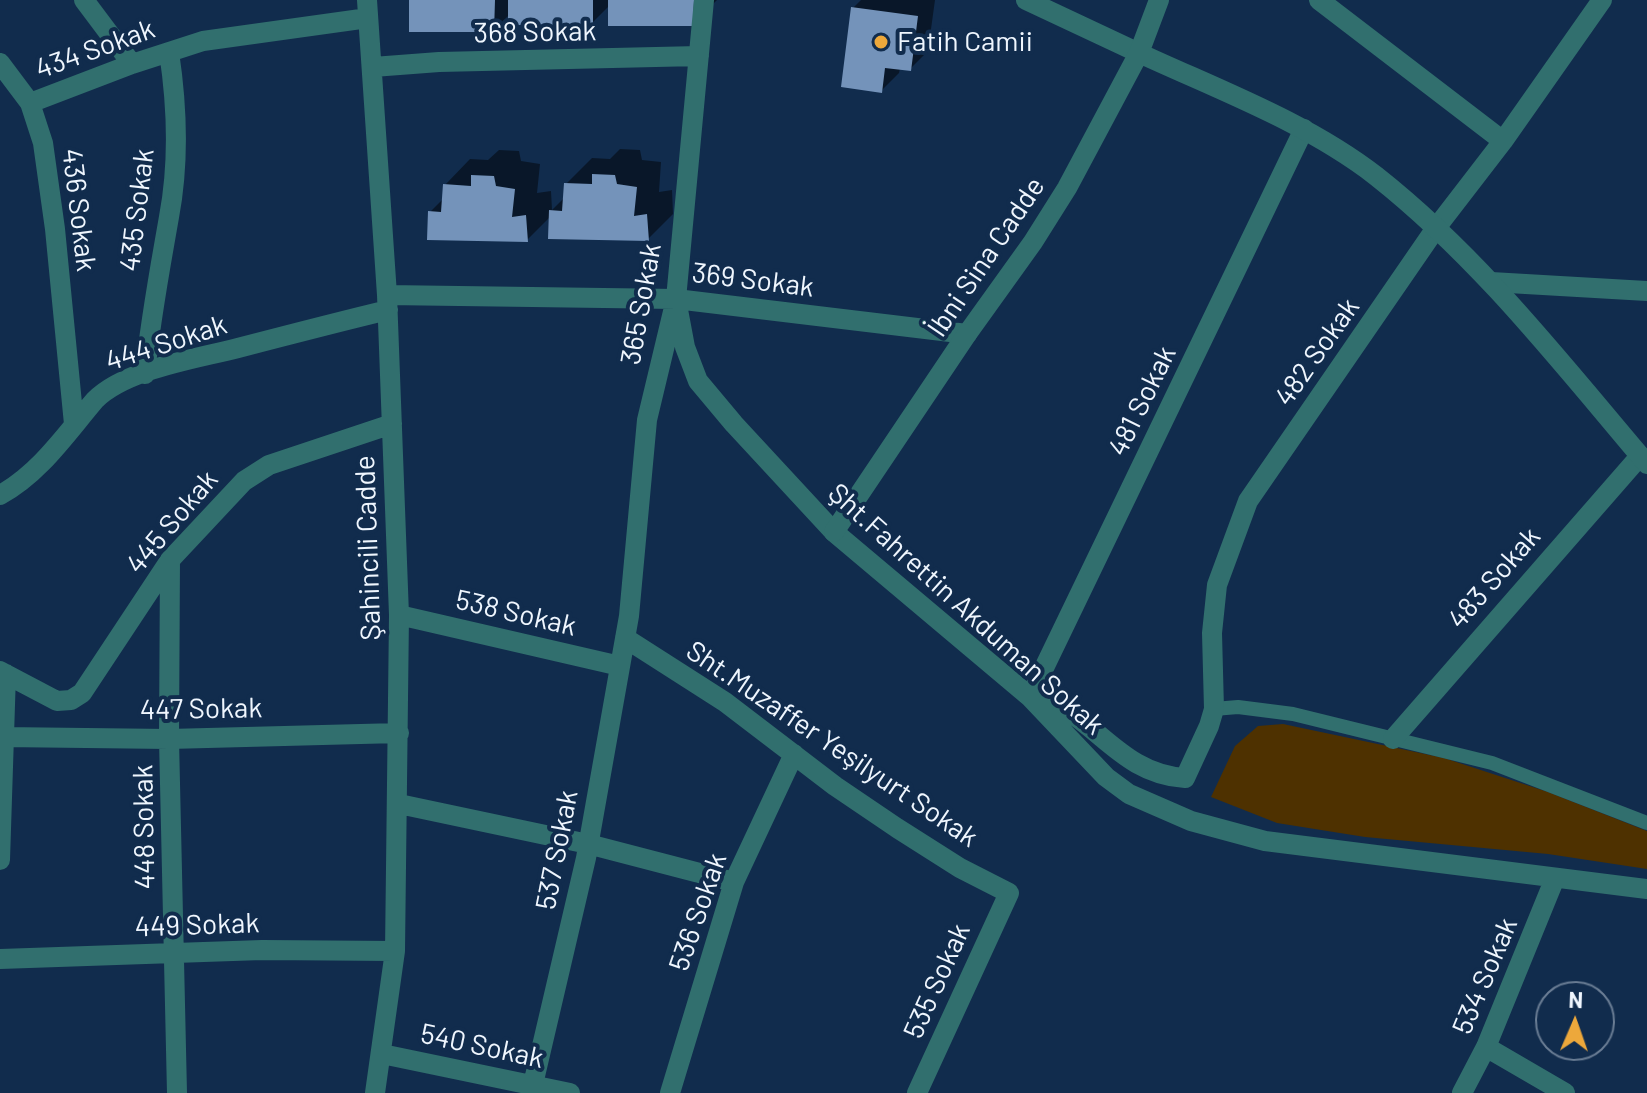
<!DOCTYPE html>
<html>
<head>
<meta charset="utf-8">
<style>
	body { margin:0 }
	#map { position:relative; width:1647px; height:1093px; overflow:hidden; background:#112c4d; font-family:Barlow,sans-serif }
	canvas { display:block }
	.north { position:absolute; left:1535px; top:981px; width:80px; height:80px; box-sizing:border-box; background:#112c4d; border:2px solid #6a7d94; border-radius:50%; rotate:2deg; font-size:22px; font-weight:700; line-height:32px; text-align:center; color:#eff6fe }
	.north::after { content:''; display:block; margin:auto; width:28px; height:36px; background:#eda83b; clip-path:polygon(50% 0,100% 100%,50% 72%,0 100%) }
</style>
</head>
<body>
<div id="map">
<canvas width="1647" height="1093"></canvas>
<div class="north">N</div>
</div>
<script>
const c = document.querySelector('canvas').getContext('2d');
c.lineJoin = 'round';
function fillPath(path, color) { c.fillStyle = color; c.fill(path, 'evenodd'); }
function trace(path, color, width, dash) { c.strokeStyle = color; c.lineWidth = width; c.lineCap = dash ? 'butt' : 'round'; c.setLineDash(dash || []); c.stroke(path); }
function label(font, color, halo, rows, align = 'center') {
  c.font = font + ' Barlow,sans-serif'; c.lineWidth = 8; c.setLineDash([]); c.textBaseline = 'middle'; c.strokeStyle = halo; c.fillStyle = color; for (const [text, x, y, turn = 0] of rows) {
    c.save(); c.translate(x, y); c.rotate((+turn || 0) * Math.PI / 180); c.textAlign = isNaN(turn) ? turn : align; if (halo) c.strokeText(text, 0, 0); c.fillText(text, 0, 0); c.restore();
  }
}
fillPath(new Path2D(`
	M1283,724L1444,758L1548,792L1647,831V869L1548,854L1365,837L1277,823L1211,797L1235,746L1258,726Z`), '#4e3100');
fillPath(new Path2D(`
	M411,0H717L693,24L610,5L592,23L510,14L494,30Z
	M861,0H935L928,51L910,69L900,68L899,73L881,91L853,8Z
	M620,149L640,150L642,160L661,162L659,192L672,190L673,214L648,239L551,216L527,240L430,212L444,198L445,185L470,159L488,160L499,150L519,151L521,161L540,164L537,193L551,191L552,210L565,197L566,184L592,158L610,159Z`), '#0007');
fillPath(new Path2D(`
	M409,0H495L494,32H409Z
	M508,0H593V25H508Z
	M608,0H694L693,26H608Z
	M851,7L918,16L911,71L885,68L882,93L841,87Z
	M592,174L615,175L617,184L637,187L634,216L647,214L649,241L548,239L549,210L562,211L564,183L592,184Z
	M471,175L494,176L496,186L515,189L512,217L526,215L528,242L427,240L428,211L441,212L443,184L471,186Z`), '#7493ba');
trace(new Path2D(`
	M1214,709L1238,707L1293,714L1492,763L1647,823`), '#316f6e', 14);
trace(new Path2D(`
	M84,0L132,64
	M367,0L387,295L399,615L395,951L375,1093
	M1026,0L1139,53
	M1319,0L1503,141
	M0,63L30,103L43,143L55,229L74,424
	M373,67L439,62L699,56
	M30,103L132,64L203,41L368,18
	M1491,282L1647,291
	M387,295L676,299L967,334
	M676,299L685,347L698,381L734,424L834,532L1030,697L1106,777L1129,794L1191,821L1265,841L1647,889
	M145,374C150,321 160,269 169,217C179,164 177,105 169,52
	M0,495C40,473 66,434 95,400C126,369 196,359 238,348C288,335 338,322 388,310
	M170,560L169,739L177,1093
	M399,615L620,666
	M625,638L725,702L835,786L897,828L960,868L1009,893L917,1093
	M0,671L57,701L71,700L82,693L170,560L244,481L269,465L392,424
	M1030,697L1304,129
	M1034,698C1091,707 1115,774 1185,778L1209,726L1214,709L1212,633L1217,585L1248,501L1436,228L1503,141L1602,0
	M3,737L169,739L399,733
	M1393,739L1640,456
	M399,804L588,844L734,882
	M0,860L6,674
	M0,959L262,950L395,951
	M1486,1047L1565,1093
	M382,1054L570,1093
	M531,1093L586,858L629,616L647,420L676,299L704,0
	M670,1093L734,882L794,754
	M1462,1093L1486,1047L1555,878`), '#316f6e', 20);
trace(new Path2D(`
	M1139,53C1219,90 1306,122 1376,176C1480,258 1562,364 1647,464
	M834,532L967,334L1033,242L1067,188L1139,53L1159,0`), '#316f6e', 20);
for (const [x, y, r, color] of [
	[881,42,8,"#eda83b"]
]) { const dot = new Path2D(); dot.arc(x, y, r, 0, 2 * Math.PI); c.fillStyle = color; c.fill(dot); trace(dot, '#112c4d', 3); }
label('28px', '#eff6fe', '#112c4d', [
	["368 Sokak",535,32,-1],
	["434 Sokak",95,49,-20],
	["436 Sokak",79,210,83],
	["435 Sokak",137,210,-83],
	["İbni Sina Cadde",986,257,-56],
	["369 Sokak",753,280,7],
	["365 Sokak",641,304,-80],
	["444 Sokak",166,343,-18],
	["482 Sokak",1317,352,-55],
	["481 Sokak",1142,401,-64],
	["445 Sokak",172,522,-50],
	["Şahincili Cadde",368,548,-92],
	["483 Sokak",1494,578,-49],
	["Şht.Fahrettin Akduman Sokak",966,609,42],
	["538 Sokak",516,613,13],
	["447 Sokak",201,709,-1],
	["Sht.Muzaffer Yeşilyurt Sokak",832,744,34],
	["448 Sokak",144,827,-91],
	["537 Sokak",557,850,-79],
	["536 Sokak",698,912,-71],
	["449 Sokak",197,925,-2],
	["534 Sokak",1485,976,-67],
	["535 Sokak",937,981,-66],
	["540 Sokak",482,1046,12]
]);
label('28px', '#eff6fe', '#112c4d', [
	["Fatih Camii",897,42]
], 'left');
</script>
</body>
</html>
